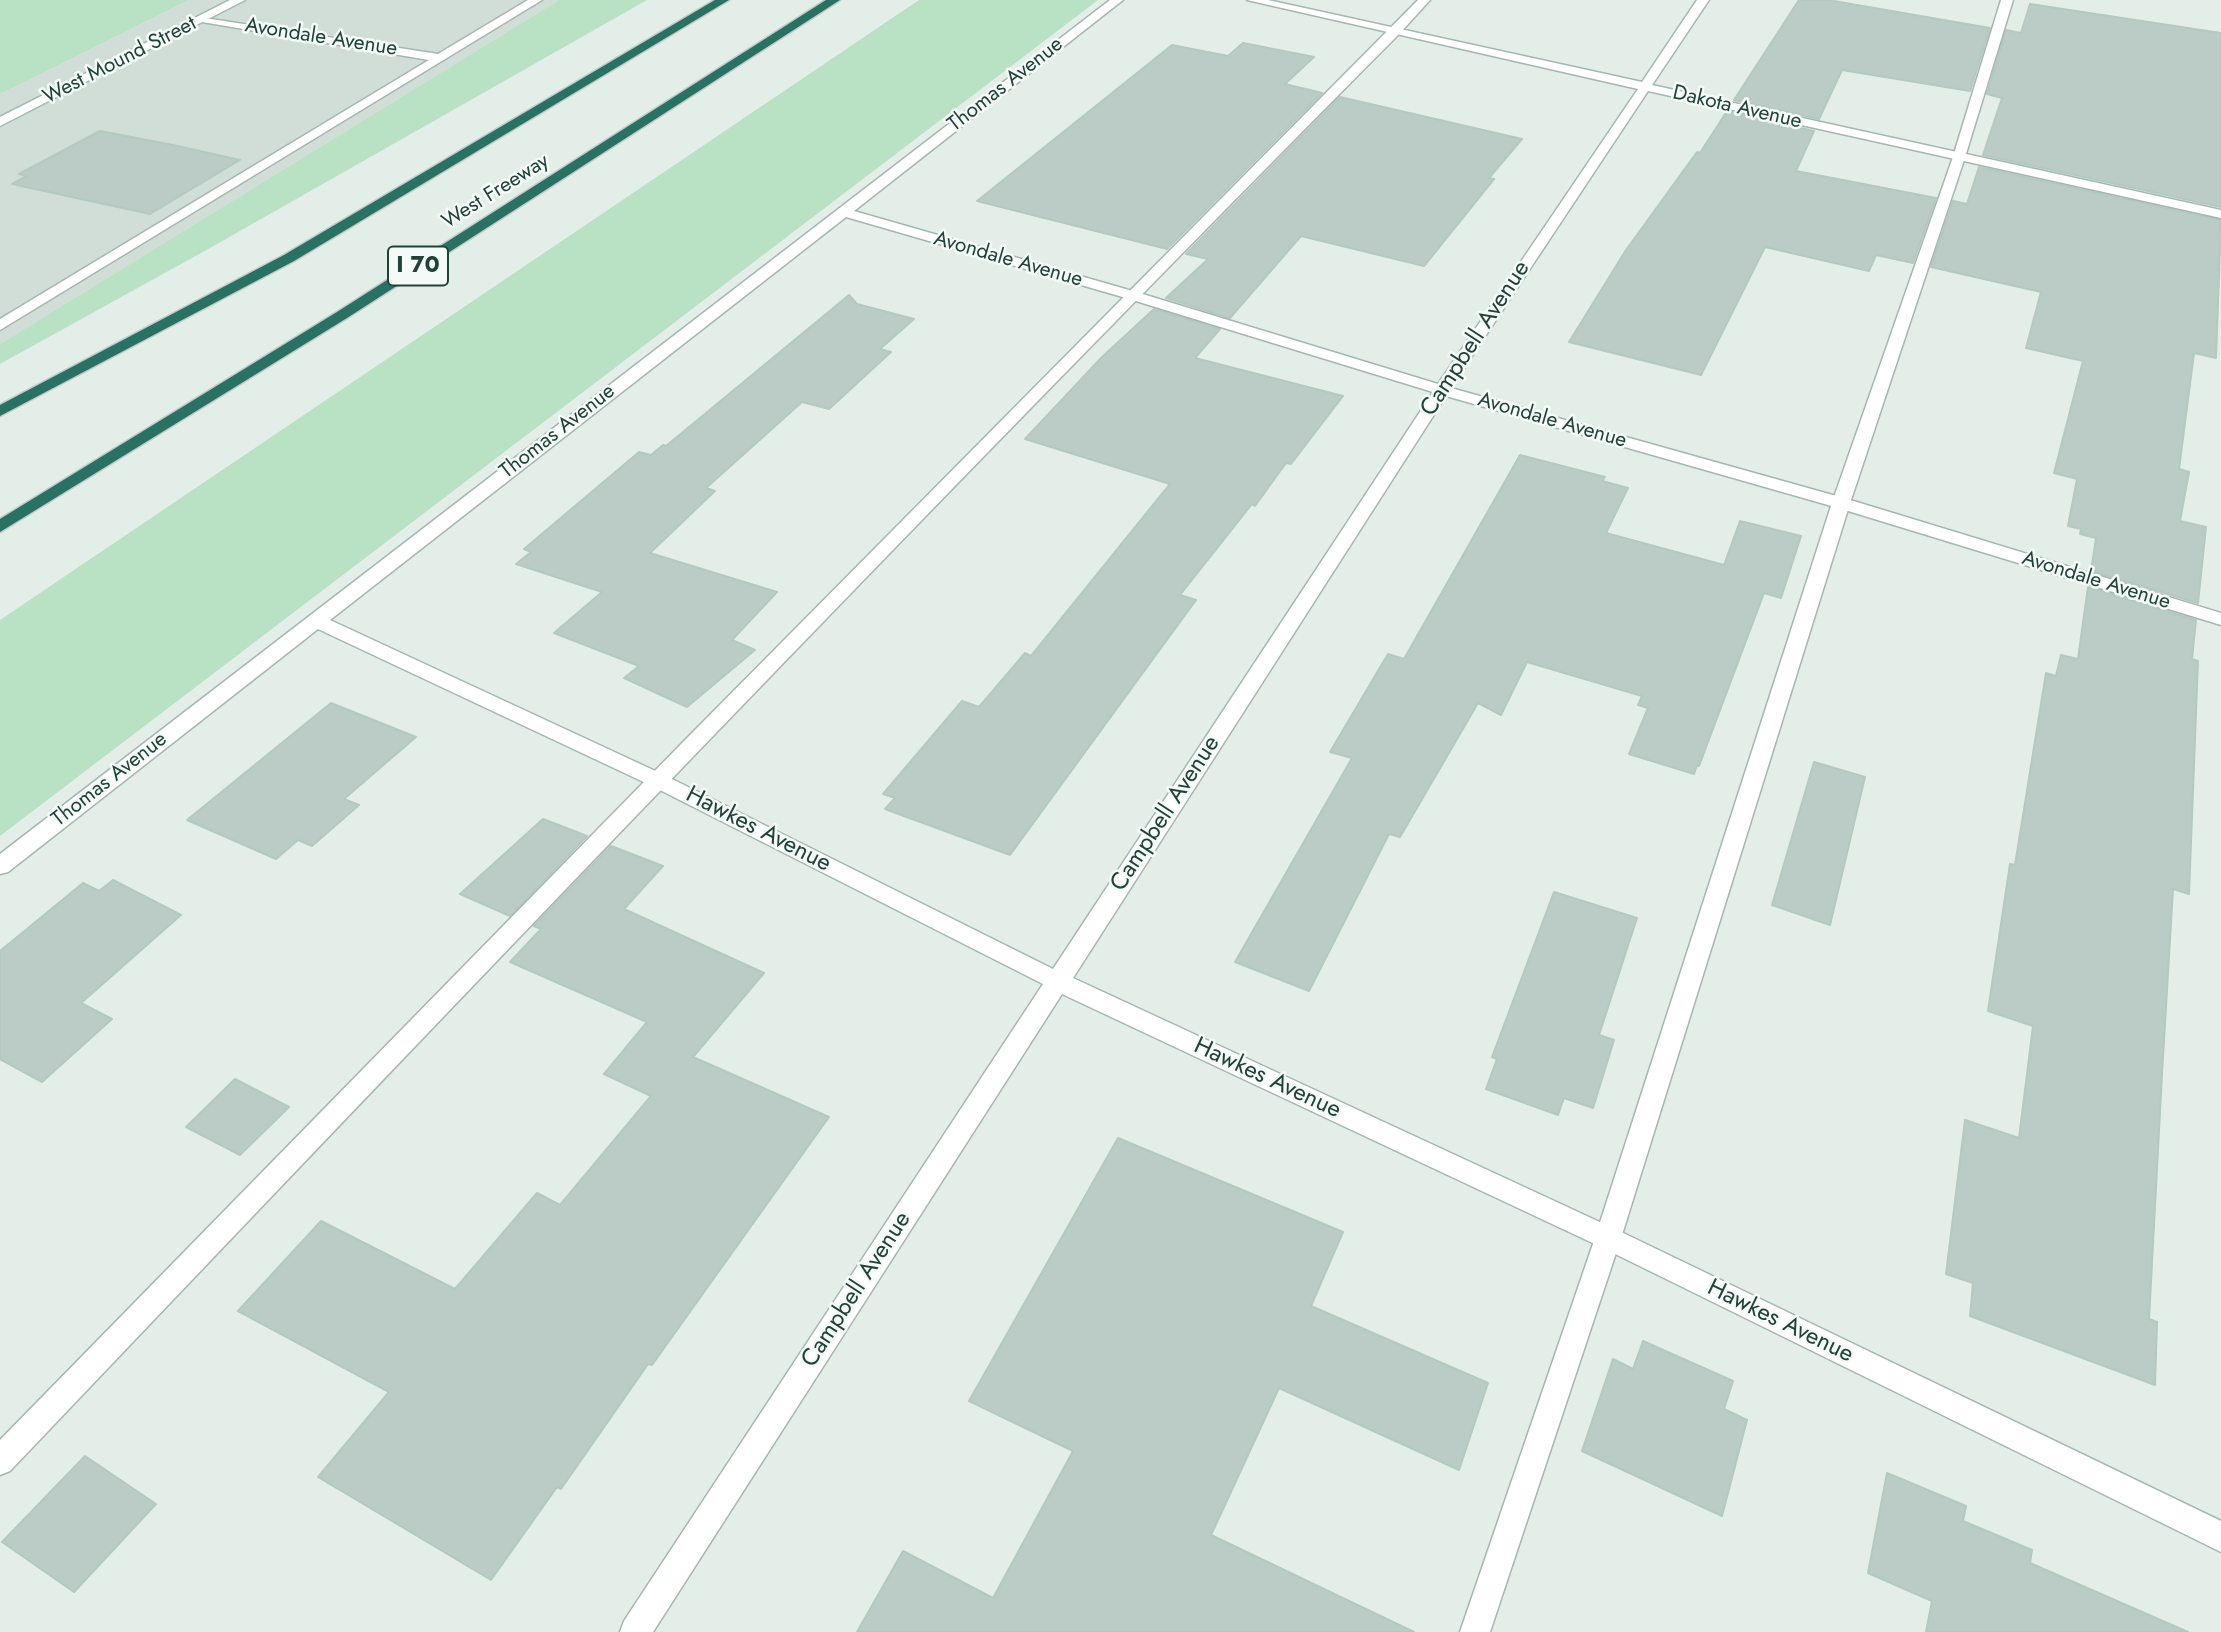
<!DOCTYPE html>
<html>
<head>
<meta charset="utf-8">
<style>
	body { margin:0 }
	canvas { display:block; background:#e3eee9 }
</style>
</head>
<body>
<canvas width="2221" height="1632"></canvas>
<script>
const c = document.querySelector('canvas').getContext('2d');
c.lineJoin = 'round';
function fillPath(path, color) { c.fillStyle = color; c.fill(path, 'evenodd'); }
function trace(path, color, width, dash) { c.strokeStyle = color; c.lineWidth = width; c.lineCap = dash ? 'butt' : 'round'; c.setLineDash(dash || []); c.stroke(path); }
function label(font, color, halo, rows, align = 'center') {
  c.font = font + ' Jost,sans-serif'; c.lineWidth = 5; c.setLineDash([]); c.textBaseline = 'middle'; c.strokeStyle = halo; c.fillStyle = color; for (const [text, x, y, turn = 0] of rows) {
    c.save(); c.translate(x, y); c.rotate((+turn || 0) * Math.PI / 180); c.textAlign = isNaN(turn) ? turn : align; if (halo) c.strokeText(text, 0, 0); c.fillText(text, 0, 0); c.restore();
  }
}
fillPath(new Path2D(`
	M189,0H559L0,344V94Z`), '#d1ded8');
fillPath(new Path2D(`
	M0,0H189L0,94Z
	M559,0H647L210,248L0,364V344Z
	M919,0H1098L0,836V620Z`), '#b9e1c4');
const building = new Path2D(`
	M1799,0H1828L1990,28L1970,91L1842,70L1819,119L1734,100Z
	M2030,4L2221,33V207L1983,155L2002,98L1987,94L2006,30L2021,33Z
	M1243,43L1314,57L1285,84L1322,93L1167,249L977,201L1172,45L1228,56Z
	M1340,97L1522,139L1489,178L1494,179L1424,266L1301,236L1230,318L1166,298L1208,259L1186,254Z
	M1727,111L1814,131L1796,171L1936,198L1913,263L1876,255L1869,271L1765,247L1701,375L1569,342L1626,250L1697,152L1700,153Z
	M100,131L173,145L240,160L150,214L12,184L27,176L19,174Z
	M1979,167L2221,220L2216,358L2194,353L2179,469L2189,472L2180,521L2206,527L2198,603L2091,571L2096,538L2080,534L2081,529L2068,526L2077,479L2054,473L2083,361L2026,348L2041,292L1931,267L1953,201L1967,204Z
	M849,295L857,304L914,319L880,349L891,352L829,409L802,402L706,488L715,491L650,553L777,592L732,640L755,650L687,707L624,678L639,666L554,633L602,592L516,564L531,552L524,549L639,452L651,455L663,445L666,446Z
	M1154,309L1220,329L1195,358L1343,396L1291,464L1286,463L1255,506L1252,504L1180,595L1196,600L1010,855L885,809L895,798L883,794L962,701L979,707L1025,653L1031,656L1170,484L1025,439L1102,357Z
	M1520,455L1605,477L1602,481L1628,488L1606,533L1724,565L1740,521L1801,536L1781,598L1764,593L1699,766L1697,765L1694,774L1629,754L1648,708L1638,705L1642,696L1527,662L1501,715L1478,703L1400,837L1389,834L1309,991L1235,962L1352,758L1330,752L1388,654L1404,659Z
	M2088,587L2196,620L2192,659L2198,661L2189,894L2173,889L2162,1074L2149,1319L2157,1322L2155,1385L1970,1316L1973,1283L1946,1274L1965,1120L2019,1138L2033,1026L1988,1011L2010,864L2015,865L2046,673L2056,676L2061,655L2078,659Z
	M331,703L416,737L344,799L359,805L312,846L298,840L276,859L187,820Z
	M1814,762L1865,777L1830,925L1772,905Z
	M543,819L587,836L510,916L460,894Z
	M611,846L663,866L624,909L764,973L693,1057L829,1117L652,1365L648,1364L561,1489L557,1487L491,1580L318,1477L389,1392L238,1311L321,1221L455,1289L537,1193L560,1205L651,1096L604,1074L647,1022L510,962L541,929L534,926Z
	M113,880L181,915L81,1003L112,1019L42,1082L0,1059V951L83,883L99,891Z
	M1554,892L1637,918L1599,1035L1614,1040L1593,1108L1564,1098L1558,1115L1486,1089L1497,1059L1492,1057Z
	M235,1079L289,1107L240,1155L186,1127Z
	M1118,1138L1343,1232L1311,1306L1488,1383L1459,1470L1279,1388L1211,1535L1414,1632H857L903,1551L993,1598L1073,1451L969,1401Z
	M1643,1341L1733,1381L1724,1409L1747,1420L1722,1516L1582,1451L1613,1359L1633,1369Z
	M85,1456L156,1504L74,1592L2,1542Z
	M1887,1473L1966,1506L1963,1521L2032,1550L2030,1563L2188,1632H1926L1932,1601L1868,1573Z`);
fillPath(building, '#baccc5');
trace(building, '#b4c9c0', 2);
const lane = new Path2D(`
	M528,0H542L0,330V319L429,60L202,22L198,21V17L438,54Z
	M1418,0H1430L1400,33C930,506 470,988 10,1471L0,1475V1440L687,738Z
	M2001,0H2013L1965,157L1850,503L1621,1238L1490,1632H1460L1595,1238L1832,503L1953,157Z`);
const street = new Path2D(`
	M1110,0H1123L854,211L1136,292L1438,384L1638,89L1247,0H1268L1642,82L1697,0H1709L1652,85L2221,210V218L1648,91L1451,388L1847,499L2221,613V625L1835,507L1446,396L1073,978L1617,1230L2221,1521V1552L1599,1246L1062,994L653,1632H620L624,1621L1043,984L650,785L318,629L8,872L0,874V854ZM846,217L1126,298L1433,392L1053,969L664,775L330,620Z`);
const secondary = new Path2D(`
	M230,0H245L0,126V117Z`);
const highway = new Path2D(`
	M715,0H729L294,261L0,416V405L284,255Z
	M826,0H840L347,318L0,532V519L337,312Z`);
trace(lane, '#a5b7b1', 3);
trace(street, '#a5b7b1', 3);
trace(secondary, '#a0bbb1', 3);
trace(highway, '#c1cac8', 3);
fillPath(lane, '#fff');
fillPath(street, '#fff');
fillPath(secondary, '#fff');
fillPath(highway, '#297162');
label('21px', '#204239', '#f4faf7', [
	["Avondale Avenue",321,38,9],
	["West Mound Street",120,61,-27],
	["Thomas Avenue",1006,85,-38],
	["Dakota Avenue",1737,108,13],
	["West Freeway",496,192,-32],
	["Avondale Avenue",1008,260,16],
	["Avondale Avenue",1552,421,16],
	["Thomas Avenue",558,432,-38],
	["Avondale Avenue",2096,581,17],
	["Thomas Avenue",110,780,-38]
]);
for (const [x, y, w] of [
	[418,266,60]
]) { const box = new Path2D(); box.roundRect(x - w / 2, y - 19.5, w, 39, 5); c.fillStyle = '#f4faf7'; c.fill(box); trace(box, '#204239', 2); }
label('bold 23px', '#204239', null, [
	["I 70",418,266]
]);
label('24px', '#204239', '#f4faf7', [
	["Campbell Avenue",1476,339,-57],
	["Campbell Avenue",1166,814,-57],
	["Hawkes Avenue",758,830,27],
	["Hawkes Avenue",1267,1079,25],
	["Campbell Avenue",857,1290,-57],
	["Hawkes Avenue",1780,1322,26]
]);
</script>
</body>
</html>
